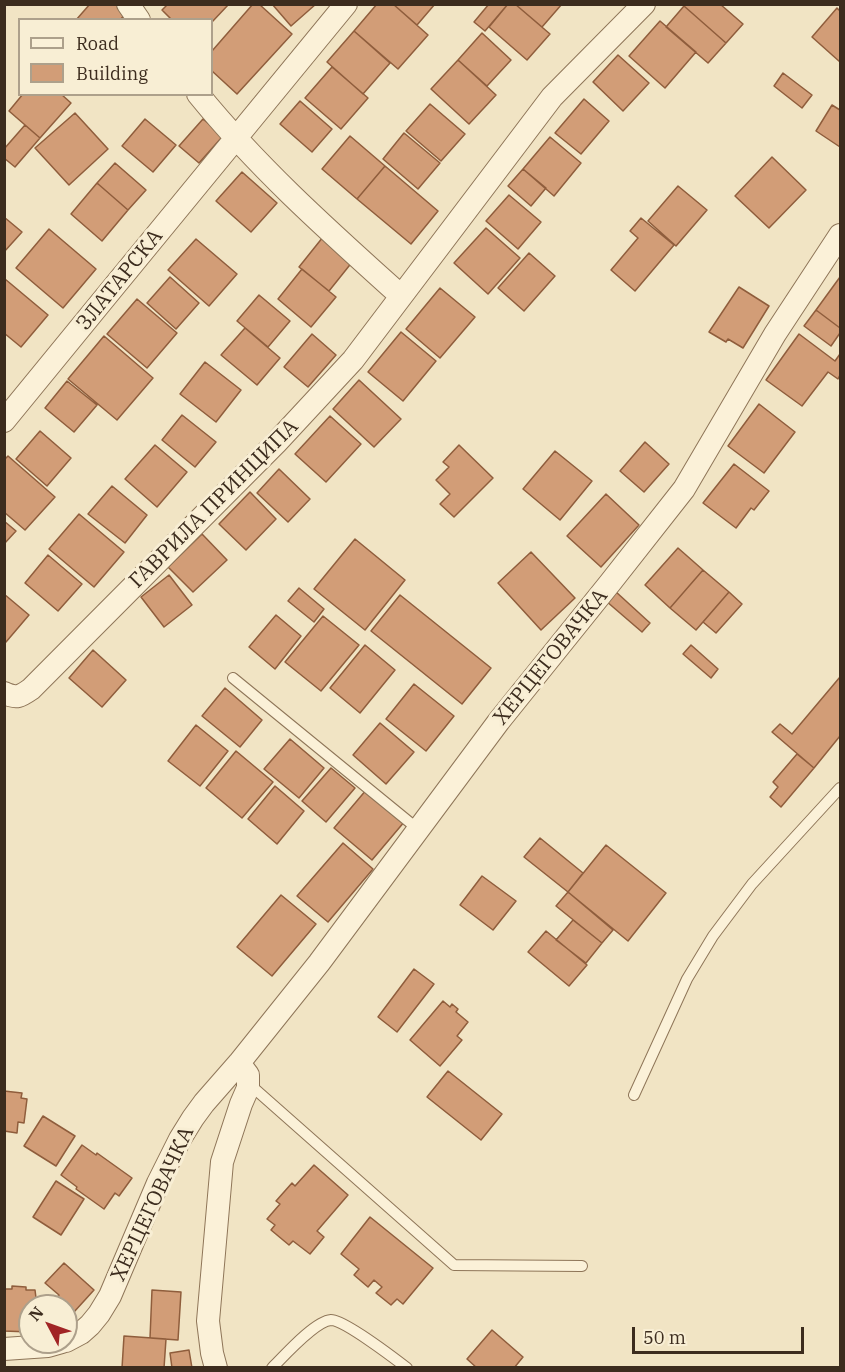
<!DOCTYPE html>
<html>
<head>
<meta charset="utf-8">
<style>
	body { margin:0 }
	#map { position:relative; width:845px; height:1372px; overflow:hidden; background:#f1e4c4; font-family:"IBM Plex Serif",serif }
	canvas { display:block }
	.frame { position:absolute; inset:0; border:6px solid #3c2c1e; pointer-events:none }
	.legend { position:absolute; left:18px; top:18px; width:195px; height:78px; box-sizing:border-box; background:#f8eed4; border:2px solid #ada08b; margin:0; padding:8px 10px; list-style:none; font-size:18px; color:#3c2c1e }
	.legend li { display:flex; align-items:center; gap:12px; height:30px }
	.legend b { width:30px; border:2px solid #ada08b }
	.north { position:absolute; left:18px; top:1294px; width:60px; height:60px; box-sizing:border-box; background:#f8eed4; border:2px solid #ada08b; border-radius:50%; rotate:311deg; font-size:16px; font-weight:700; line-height:24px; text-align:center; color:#3c2c1e }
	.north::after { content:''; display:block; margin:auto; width:21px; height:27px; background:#a12425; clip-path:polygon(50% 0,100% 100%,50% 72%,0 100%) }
	.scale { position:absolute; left:632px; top:1327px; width:172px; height:27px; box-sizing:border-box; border:3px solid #3c2c1e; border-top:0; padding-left:8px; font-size:18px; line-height:21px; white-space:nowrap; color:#3c2c1e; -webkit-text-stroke:4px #f8eed4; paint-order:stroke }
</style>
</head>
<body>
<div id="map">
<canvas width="845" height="1372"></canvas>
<div class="frame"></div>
<ul class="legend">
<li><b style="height:8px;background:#fbf1d8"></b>Road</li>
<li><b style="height:16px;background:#d29d77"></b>Building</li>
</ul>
<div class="north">N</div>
<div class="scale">50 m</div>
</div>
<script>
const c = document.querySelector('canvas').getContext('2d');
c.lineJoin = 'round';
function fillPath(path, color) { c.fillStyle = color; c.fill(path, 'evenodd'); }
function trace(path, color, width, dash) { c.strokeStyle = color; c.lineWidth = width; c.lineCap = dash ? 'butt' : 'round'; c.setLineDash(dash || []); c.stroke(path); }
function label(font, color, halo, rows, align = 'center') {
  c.font = font + ' "IBM Plex Serif",serif'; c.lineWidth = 6; c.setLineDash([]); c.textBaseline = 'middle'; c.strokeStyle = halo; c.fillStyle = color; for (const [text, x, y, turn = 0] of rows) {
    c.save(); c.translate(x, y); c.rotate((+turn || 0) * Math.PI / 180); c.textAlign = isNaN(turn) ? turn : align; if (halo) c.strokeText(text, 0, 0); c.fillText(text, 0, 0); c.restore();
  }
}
const building = new Path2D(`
	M90,4H120L128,11L120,20H76Z
	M168,4H229L212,22V20H172L162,10Z
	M253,4H259L292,34L237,94L212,71V51Z
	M272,4H316L291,26Z
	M377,4H393L428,35L398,69L354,31Z
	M393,4H435L417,25Z
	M489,4H508L485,31L474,22Z
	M508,4H515L550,34L527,60L489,27Z
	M515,4H562L542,27Z
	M686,4H720L743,24L726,43L684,6Z
	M684,6L726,43L708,63L666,27Z
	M837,8L840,11V62L812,37Z
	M660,21L696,52L665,88L629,56Z
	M354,31L390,63L363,94L327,62Z
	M482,33L511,60L487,86L458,60Z
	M618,55L649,83L623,111L593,82Z
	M458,60L496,95L469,124L431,89Z
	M332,67L368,98L341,129L305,98Z
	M783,73L812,95L802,108L774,86Z
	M23,94H61L71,103L40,138L9,111Z
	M584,99L609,121L581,154L555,133Z
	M300,101L332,129L312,152L280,124Z
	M430,104L465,134L441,161L406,131Z
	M832,105L840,110V147L816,131Z
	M75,113L108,149L69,185L35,148Z
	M145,119L176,145L153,172L122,146Z
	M203,119L223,136L199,163L179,146Z
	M25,125L40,138L15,167L4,158V149Z
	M404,133L440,163L418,189L383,159Z
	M350,136L385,166L357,199L322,169Z
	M550,137L581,163L554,196L523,169Z
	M772,157L806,190L769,228L735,196Z
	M115,163L146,190L128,210L97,183Z
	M385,166L438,211L411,244L357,199Z
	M523,169L546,188L531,206L508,186Z
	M242,172L277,203L251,232L216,201Z
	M97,183L128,210L102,241L71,214Z
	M678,186L707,210L676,246L648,221Z
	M509,195L541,222L518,249L486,221Z
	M4,217L22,232L4,252Z
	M641,218L674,245L635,291L611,270L638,238L630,231Z
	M486,228L520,258L488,294L454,263Z
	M49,229L96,269L63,308L16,268Z
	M323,237L353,261L329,291L299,267Z
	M196,239L237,274L209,306L168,270Z
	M529,253L555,276L524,311L498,288Z
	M302,269L336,297L311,327L278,299Z
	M170,277L199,303L176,329L147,303Z
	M840,277V328L816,310Z
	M5,279L48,315L21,347L4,333Z
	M739,287L769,306L743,348L728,339L726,342L709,332Z
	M440,288L475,317L440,358L406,329Z
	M259,295L290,321L268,347L237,321Z
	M137,299L177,333L147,368L107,334Z
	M816,310L840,328V333L831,346L804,326Z
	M245,328L280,358L257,385L221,355Z
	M401,332L436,361L403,401L368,372Z
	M312,334L336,355L308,387L284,367Z
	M799,334L835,361L840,354V375L838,379L828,372L802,406L766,380Z
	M104,336L153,378L117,420L68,379Z
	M205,362L241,390L216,422L180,394Z
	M359,380L401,419L374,447L333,409Z
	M67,381L97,405L74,432L45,408Z
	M759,404L795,432L764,473L728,446Z
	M182,415L216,442L195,467L162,440Z
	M330,416L361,444L326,482L295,454Z
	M40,431L71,458L47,486L16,459Z
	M645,442L669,464L644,492L620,471Z
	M155,445L187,472L157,507L125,479Z
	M459,445L493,478L454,517L440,504L450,494L436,480L449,467L443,462Z
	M555,451L592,481L560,520L523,489Z
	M8,456L55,497L25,530L4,512V460Z
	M734,464L769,491L754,510L751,508L736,528L703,503Z
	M279,469L310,499L288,522L257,493Z
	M112,486L147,515L125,543L88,514Z
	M250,492L276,519L246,550L219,524Z
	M606,494L639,525L601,567L567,536Z
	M79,514L124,552L94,587L49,549Z
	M4,521L16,531L4,544Z
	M202,534L227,560L193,592L168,567Z
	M355,539L405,580L365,630L314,589Z
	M678,548L703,570L670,608L645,585Z
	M531,552L575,598L541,630L498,583Z
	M48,555L82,584L58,611L25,583Z
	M703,570L729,592L696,630L670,608Z
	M169,575L192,605L164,627L141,597Z
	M299,588L324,609L314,622L288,601Z
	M615,591L650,623L642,632L606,601Z
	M729,592L742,604L716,633L703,622Z
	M4,594L29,615L6,642L4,640Z
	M400,595L491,668L462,704L371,631Z
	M276,615L301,636L275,669L249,647Z
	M323,616L359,645L321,691L285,662Z
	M365,645L395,670L360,713L330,688Z
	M691,645L718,669L711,678L683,654Z
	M93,650L126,680L102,707L69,678Z
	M840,677V736L814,768L772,732L780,724L792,734Z
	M414,684L454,716L426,751L386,719Z
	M225,688L262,720L240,747L202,716Z
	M380,723L414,752L386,784L353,755Z
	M196,725L228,751L200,786L168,761Z
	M290,739L324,768L299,798L264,769Z
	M236,751L273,782L242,818L206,788Z
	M797,754L814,768L781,807L770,797L778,787L773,782Z
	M331,768L355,788L326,822L302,801Z
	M275,786L304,811L277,844L248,819Z
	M367,789L405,821L372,860L334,828Z
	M540,838L583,873L568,892L524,857Z
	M343,843L373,869L328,922L297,896Z
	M606,845L666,893L628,941L568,892Z
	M482,876L516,901L493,930L460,905Z
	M568,892L613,930L602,943L556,906Z
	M281,895L316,924L272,976L237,947Z
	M573,920L602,943L586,963L556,940Z
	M546,931L587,965L569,986L528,952Z
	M414,969L434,984L397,1032L378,1017Z
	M443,1001L450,1007L452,1004L458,1009L456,1012L468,1022L457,1036L462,1040L440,1066L410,1040Z
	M448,1071L502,1114L481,1140L427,1097Z
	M4,1091L22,1093L21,1098L27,1099L24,1123L18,1122L17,1133L4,1131Z
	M43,1116L75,1136L56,1166L24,1146Z
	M82,1145L96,1155L97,1153L132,1178L119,1196L115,1193L104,1209L76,1189L77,1187L61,1175Z
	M314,1165L348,1195L317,1231L324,1237L310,1254L293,1241L289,1245L271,1230L275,1225L267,1219L280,1204L276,1201L292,1183L295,1186Z
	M56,1181L84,1199L61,1235L33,1217Z
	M370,1217L433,1268L403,1304L397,1299L391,1305L376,1293L382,1287L374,1280L368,1287L354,1275L359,1269L341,1254Z
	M64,1263L94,1290L74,1312L57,1298L59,1295L45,1283Z
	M12,1286L26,1287V1290H35L37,1306H30V1332L4,1331V1289H12Z
	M152,1290L181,1292L178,1340L150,1338Z
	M492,1330L523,1357L514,1368H477L467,1359Z
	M124,1336L166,1339L164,1368H122Z
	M189,1350L192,1368H172L170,1353Z`);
fillPath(building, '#d29d77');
trace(building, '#8f5d3c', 1.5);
const service = new Path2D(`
	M233,678L419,830
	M248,1088L256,1090L454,1265L582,1266
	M634,1095L687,979L713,936L752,884L840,788
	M272,1368C284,1356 315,1321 331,1320C344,1320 394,1358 407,1368`);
const minor = new Path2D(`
	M128,4L139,20
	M198,94C259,169 330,232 401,296
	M4,421L112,289L346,4
	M4,693C17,699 21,696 31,689L276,443L353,360L552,97L644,4
	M66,1341L81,1333L90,1325L99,1314L110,1296L158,1183L180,1139L193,1118L204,1103L239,1063L319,963L499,721L610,583L684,489L775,334L840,235
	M4,1349L48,1346L62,1342
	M216,1368L212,1353L208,1321L222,1162L241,1104L248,1088V1075L239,1063`);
trace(service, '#8e7558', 12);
trace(minor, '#8e7558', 24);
trace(service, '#fbf1d8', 10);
trace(minor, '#fbf1d8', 22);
label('21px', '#3c2c1e', '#f8eed4', [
	["ЗЛАТАРСКА",120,280,-51],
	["ГАВРИЛА ПРИНЦИПА",214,504,-45],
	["ХЕРЦЕГОВАЧКА",551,657,-51],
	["ХЕРЦЕГОВАЧКА",153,1204,-65]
]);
</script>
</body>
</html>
